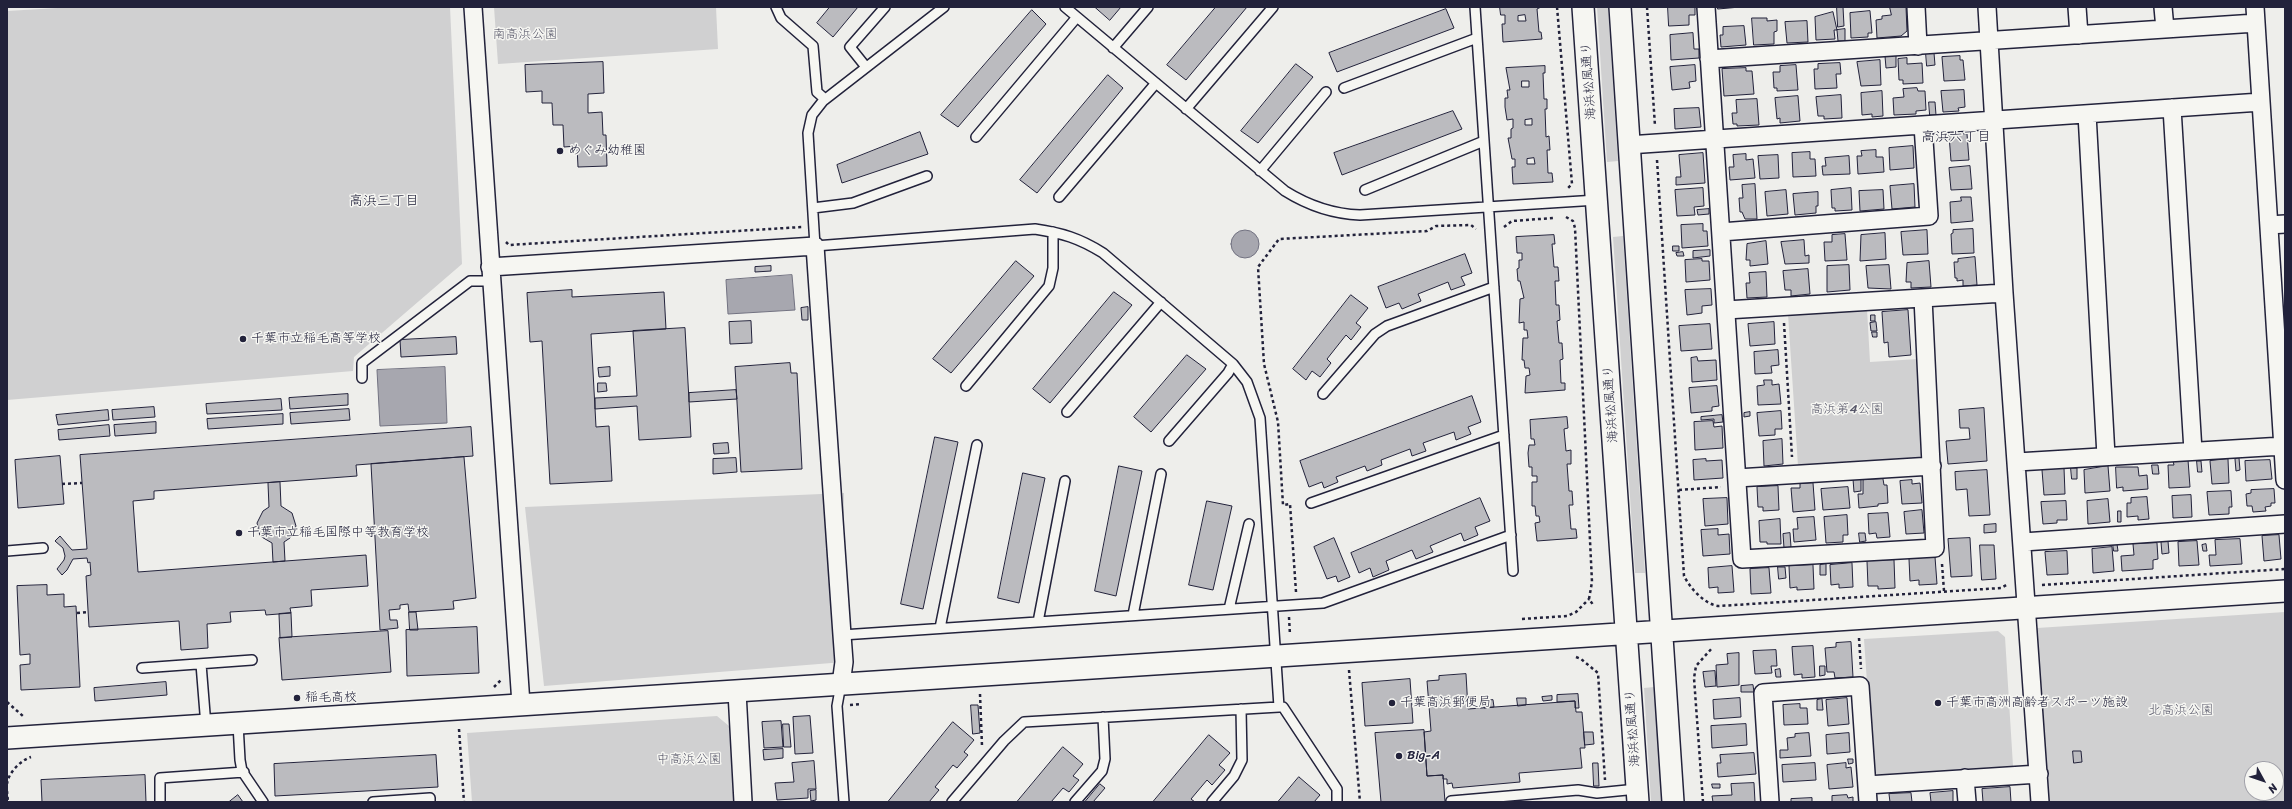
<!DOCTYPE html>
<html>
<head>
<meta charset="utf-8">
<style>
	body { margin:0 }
	#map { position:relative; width:2292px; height:809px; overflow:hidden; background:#eeeeeb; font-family:Sriracha,sans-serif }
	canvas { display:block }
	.frame { position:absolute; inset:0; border:8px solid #22223b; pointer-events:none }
	.north { position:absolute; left:2244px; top:761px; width:40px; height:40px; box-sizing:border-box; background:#f6f6f2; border:1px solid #a1a1a9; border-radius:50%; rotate:130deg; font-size:11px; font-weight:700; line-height:16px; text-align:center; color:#22223b }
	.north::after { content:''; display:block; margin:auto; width:14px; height:18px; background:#22223b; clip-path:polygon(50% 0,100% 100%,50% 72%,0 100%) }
</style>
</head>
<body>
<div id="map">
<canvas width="2292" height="809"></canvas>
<div class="frame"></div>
<div class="north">N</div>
</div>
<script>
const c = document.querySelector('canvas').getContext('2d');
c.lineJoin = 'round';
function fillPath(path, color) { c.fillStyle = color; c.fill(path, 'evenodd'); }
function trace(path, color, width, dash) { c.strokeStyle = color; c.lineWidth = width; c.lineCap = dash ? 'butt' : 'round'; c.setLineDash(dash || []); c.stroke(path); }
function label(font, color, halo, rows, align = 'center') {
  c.font = font + ' Sriracha,"Klee One",sans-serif'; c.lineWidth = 3; c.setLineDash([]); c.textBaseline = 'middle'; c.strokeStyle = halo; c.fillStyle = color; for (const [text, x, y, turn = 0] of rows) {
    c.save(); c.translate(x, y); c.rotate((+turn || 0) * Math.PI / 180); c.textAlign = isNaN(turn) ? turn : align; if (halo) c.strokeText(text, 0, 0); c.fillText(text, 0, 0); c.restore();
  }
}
fillPath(new Path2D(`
	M74,7H450L462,264L354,357L353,371L7,400V11Z
	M494,7H716L718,49L498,64Z
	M1597,7H1608L1618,161L1607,162Z
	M1623,236L1645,573H1635L1613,237Z
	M1867,309L1870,362L1918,359L1925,450L1919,458L1798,466L1788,314Z
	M844,493V662L544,686L525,507Z
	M2285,612V802H2049L2037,628ZM2252,769H2276V793H2252Z
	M1998,631L2005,637L2013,766L1879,776L1873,770L1864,639Z
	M1654,687L1662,802H1651L1644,688Z
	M717,716L729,726L734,802H472L467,733Z`), '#d0d0d1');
const water = new Path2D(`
	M1231 244a14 14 0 1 1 28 0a14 14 0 1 1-28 0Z
	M792,275L795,310L728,314L726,280Z
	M445,367L447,423L380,426L377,370Z`);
fillPath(water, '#a7a7af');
trace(water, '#727281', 1);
const building = new Path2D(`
	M830,7H858L833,37L817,23Z
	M1095,7H1121L1110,20Z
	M1216,7H1247L1186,80L1167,65Z
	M1500,7H1541L1537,9L1539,32H1541L1542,39L1503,42L1502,24H1505V15H1501ZM1525,15L1526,21H1518V16Z
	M1668,7H1695V15H1689V25L1669,26Z
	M1718,7H1740L1718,9Z
	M1837,7H1843L1844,26L1838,27Z
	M1890,7H1906L1907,31L1901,36L1877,38L1876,20L1882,19V16L1891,15Z
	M1446,9L1454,28L1337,72L1329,53Z
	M1032,10L1046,24L958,127L941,115Z
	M1870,11L1872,33H1868V37L1851,38L1850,13Z
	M1833,12L1837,30H1834L1835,39L1816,40L1815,17Z
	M1752,18H1767V21L1777,20V31L1774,32V44L1754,45Z
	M1807,21L1808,42L1787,43L1785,22Z
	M1744,26L1746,45L1721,47L1720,35H1723V27Z
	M1845,29V41H1838L1837,30Z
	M1693,33L1694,49H1699V58L1671,60L1670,35Z
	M1926,53H1934L1935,65L1927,66Z
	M1896,55V67L1886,68L1885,56Z
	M1960,56V60H1963L1965,80L1944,81L1942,57Z
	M1907,58V64L1922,63L1923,83L1903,84V80H1899L1898,59Z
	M1880,60L1881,85L1861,86L1857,62Z
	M603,62L604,93L588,94V113L602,112L603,135H606L607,166L578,167L577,146L564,147L563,125H553L552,103H542V91L526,92L525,65Z
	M1840,63L1841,74H1836L1837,88L1815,89L1814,69H1818V64Z
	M1296,64L1313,77L1258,143L1241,131Z
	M1695,65L1696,81L1689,82L1690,88L1672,90L1670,67Z
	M1796,65L1798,90L1777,91V88H1774L1773,72H1780V66Z
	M1545,66V73H1543L1544,99H1547V109H1545L1546,137L1549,136L1550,150H1547L1548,173H1552L1553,182L1513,184L1512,167H1515V159H1512L1508,138H1511V129L1513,128V119L1507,120L1505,107V98H1508L1507,90H1510L1506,68ZM1522,81H1529V87H1522ZM1532,119V125H1525V120ZM1534,158L1535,164H1527V159Z
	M1746,68V71H1752L1754,94L1724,96L1722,69Z
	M1108,75L1123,88L1037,193L1020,180Z
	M1917,88L1918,91H1925L1926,110L1916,111V114L1894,115L1893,98L1904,97L1903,89Z
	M1964,90L1965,107L1958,108L1959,111L1943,112L1941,91Z
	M1882,91L1883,116L1872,117V114L1862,115L1861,93Z
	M1841,95L1842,118L1824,119V116H1818L1816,97Z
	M1798,96L1800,121L1780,123V118L1777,119L1775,98Z
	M1757,99L1759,125L1737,126V124H1733L1732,113H1737L1736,100Z
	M1929,102H1935L1936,115H1930Z
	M1699,108L1701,127L1675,129L1674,109Z
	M1453,111L1462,129L1342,175L1334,153Z
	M920,132L928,154L842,183L837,165Z
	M1967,134L1969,160L1951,161L1949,135Z
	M1913,146L1914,168L1890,170L1889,148Z
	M1876,150V157H1883L1884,172L1858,174L1857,156H1862L1861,151Z
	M1810,152V159H1815L1816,176L1793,177L1792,153Z
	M1703,153L1705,183L1676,185V177H1681L1679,155Z
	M1746,154V160L1753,159L1755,178L1730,180L1729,167H1734L1733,155Z
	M1778,155L1779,178L1760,179L1758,156Z
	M1849,156L1850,174L1823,175L1822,166H1826L1825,158Z
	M1970,166L1972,189L1951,190L1949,168Z
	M1755,184L1757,219H1745L1742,212H1740L1739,198H1743L1742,185Z
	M1914,184L1915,207L1892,209L1890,186Z
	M1703,188L1704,206L1694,207L1695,215L1677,216L1675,190Z
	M1851,188L1852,210L1835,211V208H1832L1831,190Z
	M1786,190L1788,214L1767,216L1765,192Z
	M1883,190L1884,209L1860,211L1859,191Z
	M1818,192V206H1816V213L1795,215L1793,194Z
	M1961,197H1971L1973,221L1951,223L1950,202L1961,201Z
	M1709,209V214L1698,215L1697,210Z
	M1703,224V231H1707L1708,246L1682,248L1681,225Z
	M1973,229L1974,253L1952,254L1951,234L1953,233V230Z
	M1927,230L1928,254L1903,255L1901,232Z
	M1885,233L1886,259L1860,261L1861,235Z
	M1845,234L1847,260L1825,261L1824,242H1832V235Z
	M1554,235L1555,244H1552L1554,267H1558L1559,281H1555L1556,305H1559L1560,320L1557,321L1559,343H1562L1563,359L1560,360L1561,383H1565V390L1525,393L1526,376L1530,375L1529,368H1525L1524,360H1522L1523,338H1528L1527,330H1524V322L1519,323L1520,299L1524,298L1520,281H1518L1517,269L1519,268V260H1522V253H1517L1516,237Z
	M1804,240L1805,256L1809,255V263L1785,264L1781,242Z
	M1766,241L1768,264L1750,266V260H1746L1747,244Z
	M1673,246H1679V251H1673Z
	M1710,250V256L1693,258V251Z
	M1683,252L1684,256H1677L1676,253Z
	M1465,254L1472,273L1461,277L1465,285L1451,290L1448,282L1418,294L1421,301L1402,309L1399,303L1386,308L1378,287Z
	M1975,257L1977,285L1963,286V280L1957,281V278H1955L1954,262H1958V259Z
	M1702,259V261H1709L1710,280L1686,282L1685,260Z
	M1016,261L1034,276L951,373L933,359Z
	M1929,261L1931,287L1911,288V282H1906L1907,263Z
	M1849,265L1850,290L1827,292V266Z
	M1889,265L1891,289L1868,288L1866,266Z
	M771,266V271L755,272V267Z
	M1808,269L1810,294L1791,296V290H1785L1783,271Z
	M1766,272L1767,297L1747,298L1746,283H1750L1749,273Z
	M1711,289L1712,305L1702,306V313L1687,315L1685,290Z
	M572,290V297L664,292L666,329L591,334L596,427L609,426L612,481L550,484L542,341L530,342L527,293Z
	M1114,292L1132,305L1050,403L1033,389Z
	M1351,295L1368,308L1356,323L1361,327L1351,340L1346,335L1327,359L1331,363L1320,377L1312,371L1306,380L1293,369Z
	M808,307V320H802L801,308Z
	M1908,310L1911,355L1889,357L1888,342L1884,343L1882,312Z
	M1871,315H1875V321H1871Z
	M751,321L752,343L730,344L729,322Z
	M1774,322L1775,344L1750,346L1748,324Z
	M1876,322L1877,331H1871L1870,323Z
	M1710,324L1712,349L1681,351L1679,326Z
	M685,328L691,437L639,440L637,406L595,409V398L637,396L633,331Z
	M1872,332H1877V337H1873Z
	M456,337L457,354L401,357L400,340Z
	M1778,350L1779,365L1771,366L1772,373L1755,374L1754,352Z
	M1187,355L1206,369L1151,432L1134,417Z
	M1697,357L1698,361L1716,360L1717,380L1692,382L1691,358Z
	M790,363L791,373H797L802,469L741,472L735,367Z
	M610,367V376L599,377L598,368Z
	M1764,380H1772V385L1779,384L1781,404L1758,405L1757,386L1764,385Z
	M598,383H606L607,391L598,392Z
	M1717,386L1719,406L1712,407V411L1691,413L1689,388Z
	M736,390L737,399L689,402V393Z
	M348,394V405L290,409L289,398Z
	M1472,396L1481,422L1468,427L1471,434L1456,440L1454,432L1423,443L1426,451L1412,456L1410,449L1381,460L1382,465L1367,471L1365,466L1336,477L1338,482L1324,488L1322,482L1309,487L1300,461Z
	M281,399L282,410L207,414L206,404Z
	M154,407L155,417L113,420L112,410Z
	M1984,408L1987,461L1948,464L1946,441L1970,439L1969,428H1960L1959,410Z
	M349,409L350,420L291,424L290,413Z
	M108,410L109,420L58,425L56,415Z
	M1781,411L1782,429H1775V435L1759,436L1757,413Z
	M1750,412V416L1744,417V413Z
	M283,414V424L208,429L207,419Z
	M1722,415L1723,422L1714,423V419L1701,420V417Z
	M1567,417L1568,428L1564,429L1566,451L1571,450V464H1567L1569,491H1572L1573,505H1569L1571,529H1576L1577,538L1537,541L1535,523L1540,522L1539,516H1536L1535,506H1532V482H1537V476H1532V467H1529L1528,453L1529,445H1535L1534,439H1531L1530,420Z
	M1713,421L1714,427L1722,426L1723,448L1695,450L1694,422Z
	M156,422V433L115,436L114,425Z
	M109,425L110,436L59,440L58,430Z
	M471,427L473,456L356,465L357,476L154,491V499L133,501L138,572L366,555L368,586L311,590L312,606L290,608L291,613L266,615L265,610L230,612L231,622L207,624L208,648L181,650L179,621L89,627L86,576L91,575L90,562L88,563L87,558L73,559L67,570L62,575L57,569L64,560L65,556L63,548L55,541L60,536L72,550L87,549L80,455Z
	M935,437L958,442L923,609L901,604Z
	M1782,439L1783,464L1764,466L1763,441Z
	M728,443L729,453L714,454L713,444Z
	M60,456L64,504L18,508L15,460Z
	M464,457L476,598L453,601L454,609L409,612L408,604L400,605V609L389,610L390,620H397L398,628L380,630L371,464Z
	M736,458L737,472L713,474V459Z
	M2239,458L2240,470L2236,471L2235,459Z
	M1706,459V461L1722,460L1723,478L1694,480L1693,460Z
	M2228,459L2229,483L2212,484L2210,461Z
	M2188,460L2190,487L2169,488L2168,465H2174L2173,461Z
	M2270,460L2272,479L2246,481L2245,461Z
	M2197,461H2201L2202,472H2198Z
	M2152,465H2158L2159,474H2153Z
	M1119,466L1142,471L1116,596L1095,591Z
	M2108,466L2110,491L2085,493L2084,470Z
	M2116,467H2138L2139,476L2147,475L2148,489L2123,491V487L2117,488Z
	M2064,468L2065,494L2044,495L2042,470Z
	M2071,468H2077V479H2072Z
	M1987,470L1990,515L1969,516L1967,489L1956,490L1955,472Z
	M1023,473L1045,478L1019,603L998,598Z
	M1861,478V491L1854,492L1853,479Z
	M1883,479L1884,485H1887L1888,503L1878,504V506L1859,508L1858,494H1863V480Z
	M1912,480V484L1920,483L1922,503L1902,504L1900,481Z
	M280,482L281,506L292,513L296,526L290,538L284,542L285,561L273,562L272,543L260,536L257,523L263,511L269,507L268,483Z
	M1813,483L1815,510L1793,512L1791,488H1800V484Z
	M1778,486L1779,510L1763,511V507H1758L1757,487Z
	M1848,487L1850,508L1823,510L1821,489Z
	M2274,489L2275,503H2271V506L2265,507L2266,511L2253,512L2252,506H2247L2246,494L2251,493V490Z
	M2231,491L2232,507H2229V514L2209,515L2207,492Z
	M2191,495L2192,517L2173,518L2172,496Z
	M2147,497L2149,519L2138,520V516L2127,517V503H2131V498Z
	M1480,498L1490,521L1475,527L1478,535L1464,541L1461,533L1430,546L1433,552L1416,559L1412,550L1386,561L1389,570L1373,577L1370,568L1359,573L1351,553Z
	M1727,498L1728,524L1705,526L1703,499Z
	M2108,499L2110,522L2088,524L2087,501Z
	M1207,501L1232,506L1213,590L1189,585Z
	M2066,501L2067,520H2057V523L2043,524L2041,502Z
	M1922,510L1924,533L1906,534L1904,512Z
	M2118,511H2121V522H2118Z
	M1888,513L1890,537L1877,538L1876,533L1869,534L1868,514Z
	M1847,515L1848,535H1843V542L1826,543L1824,517Z
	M1814,517L1816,540L1794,542L1793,529H1798L1797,518Z
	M1780,519L1781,544H1767V542H1760L1759,521Z
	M1996,524V532L1984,533V525Z
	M1718,529V535L1729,534L1730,554L1703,556L1701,530Z
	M1790,533L1791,547L1784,548L1783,534Z
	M1859,533H1865L1866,541L1860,542Z
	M2279,535L2281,559L2264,561L2262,536Z
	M1334,538L1350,577L1338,582L1336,576L1327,579L1314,547Z
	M1970,538L1972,576L1951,577L1948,539Z
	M2240,539L2242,564L2210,566L2209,555H2216L2215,540Z
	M2168,541L2169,553L2162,554L2161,542Z
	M2197,541L2199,565L2179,566L2178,542Z
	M2157,543L2158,559L2153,560V569L2122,571L2121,556L2134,555L2133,544Z
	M2113,544H2117L2118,551H2114Z
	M2206,544L2207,551H2203L2202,545Z
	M1980,545H1994L1996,579L1982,580Z
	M2112,547L2114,571L2093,573L2092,549Z
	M2067,551L2068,574L2047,575L2045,552Z
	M1935,557L1937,584L1919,585V580L1910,581L1909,559Z
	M1894,560L1895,588L1878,589V586H1868L1867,561Z
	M1852,563L1853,587L1839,588V584L1831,585L1830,565Z
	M1826,564V575H1820V565Z
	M1813,565L1814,589L1797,590V587L1790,588L1789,566Z
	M1732,566L1734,592L1718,593V587L1709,588L1708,568Z
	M1778,567H1785L1786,578L1779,579Z
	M1769,568L1771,593L1751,594L1750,569Z
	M47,585V595L64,594V607L76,606L80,687L21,690L20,665L30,664V654L20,655L17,586Z
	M409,612H416L418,630H410Z
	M291,613L292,637L280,638L279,614Z
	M477,627L479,673L407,676L406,630Z
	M388,631L391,672L282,680L279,638Z
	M1851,642L1853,677L1835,678L1834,672H1827L1825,648L1836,647V643Z
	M1813,646L1815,677L1802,678V674L1794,675L1792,647Z
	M1776,650L1777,666H1771L1772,673L1755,674L1753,651Z
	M1739,653V685L1717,687L1716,665L1728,664L1727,654Z
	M1820,666H1825V675L1820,676Z
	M1780,669L1781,677H1776L1775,670Z
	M1715,671L1716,686L1705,687L1703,672Z
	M1466,674L1468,709L1575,701L1576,712H1582L1585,748H1580L1582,768L1519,773L1520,782L1453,788L1452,783L1447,784V779H1443V775L1427,776L1424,732L1431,731L1427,681L1439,680V676Z
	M1410,679L1413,723L1365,726L1362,683Z
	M166,682L167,695L95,701L94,688Z
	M1753,685L1754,692H1741V686Z
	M1578,694L1579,708H1575V701L1557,702V695Z
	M1552,696V700L1543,701L1542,697Z
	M1517,698H1526V705L1518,706Z
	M1740,698L1741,717L1714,719L1713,700Z
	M1847,698L1849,724L1828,726L1826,700Z
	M1822,699L1823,710H1817V700Z
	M1493,700L1494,707L1484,708V701Z
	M1800,704V708H1807L1808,724L1784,725L1783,705Z
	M971,705H978L980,733L973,734Z
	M810,716L813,753L795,754L793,717Z
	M781,721L783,747L764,748L762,722Z
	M953,722L974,740L964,752L968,755L957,768L953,765L935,787L939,790L929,802H888Z
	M783,724H789L791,747H784Z
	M1746,724L1747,745L1712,748L1711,726Z
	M1424,730L1427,776L1443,775L1445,802H1381L1375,733Z
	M1584,732H1593L1594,744L1585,745Z
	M1809,733L1811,756L1780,758V750H1788L1787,738L1795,737V734Z
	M1849,733L1850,752L1827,754L1826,735Z
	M1209,735L1230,753L1219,765L1225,770L1212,785L1207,780L1191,799L1195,802H1153Z
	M1063,747L1083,764L1073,776L1079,780L1069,792L1063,788L1051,802H1017Z
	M783,749V758L764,760L763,750Z
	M2073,751H2081L2082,762L2074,763Z
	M1754,753L1756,774L1718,777L1717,763H1721L1720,755Z
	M436,755L438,787L275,796L274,764Z
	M1848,759H1853V763L1849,764Z
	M814,761L816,789H808V798L777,800L775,783L794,782L792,763Z
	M1593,763H1598L1599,786H1594Z
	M1815,763L1816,780L1783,782L1782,765Z
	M1846,763V768L1851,767L1853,787L1829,789L1827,765Z
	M145,775L146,802H42L41,780Z
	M1299,777L1320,795L1314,802H1278Z
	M1754,783L1755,802H1713L1712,796L1732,795L1731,784Z
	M1100,784L1105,788L1093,802H1085Z
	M1712,784H1720V788H1713Z
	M2010,787L2011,802H1983L1982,789Z
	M816,790V800L811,801L810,791Z
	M1953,791V802H1931L1930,793Z
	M1911,793L1912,802H1890L1889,794Z
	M238,795L243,802H229Z
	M1847,795L1848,798L1853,797V802H1832V796Z
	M1812,798V802H1791V799Z`);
fillPath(building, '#bbbbbf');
trace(building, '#22223b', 1);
const service = new Path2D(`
	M776,7L781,18L813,46L817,92L825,99
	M944,7L823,101L812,115L808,133L815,246L1035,229C1062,233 1079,238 1103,253L1233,364L1247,382L1260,418L1279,707
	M1065,7L1285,191C1309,206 1332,214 1360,215L1597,200
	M1475,7L1513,571
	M1113,48L1148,7
	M866,67L850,47L885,7
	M1344,88L1477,38
	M1186,109L1273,7
	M976,137L1077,17
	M1260,171L1326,92
	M1365,190L1484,141
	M1059,197L1156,83
	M813,208L853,203L927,176
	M362,378V363L470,281H491
	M966,386L1049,286L1053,268V232
	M1323,394L1375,334L1387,326L1494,287
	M1067,412L1161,302
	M1169,441L1228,373L1233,364
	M1311,503L1504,435
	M7,551L43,548
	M1229,609L1249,524
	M1133,615L1161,474
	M1038,622L1065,481
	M940,628L977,445
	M842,635L1323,603L1511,535
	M201,664L206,726
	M142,668L252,660
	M841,684L837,706L844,802
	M238,724L240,760L242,771L263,802
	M1451,801L1578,790L1597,793L1637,789
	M160,802V778L244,772
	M373,802L430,798V802
	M952,802L1004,741L1024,722L1279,707H1283L1337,789V802
	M1075,802L1102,771L1105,759L1103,717
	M1212,802L1234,776L1242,760L1241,709`);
const minor = new Path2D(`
	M473,7L521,704
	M1706,7L1742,559L1935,548L1923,298
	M1916,7L1918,46
	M1987,7L2004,293L2040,802
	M2077,7L2079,35
	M2163,7L2165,29
	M2255,7L2285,480
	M1709,59L2256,23
	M2172,108L2193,451
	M2087,114L2106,456
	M1628,145L2261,102
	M2269,225L2285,224
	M1721,232L1929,216L1923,125
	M490,267L815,246L842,635L844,662L841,684
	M1726,310L2004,293
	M2017,462L2283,446
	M1737,478L1932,466
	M2023,542L2285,524
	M737,692L743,802
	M1965,778L1967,802
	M1867,785L2039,774
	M1770,802L1763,693L1860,686L1868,802`);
const tertiary = new Path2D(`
	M1583,7L1638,802
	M1620,7L1673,802
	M7,738L2285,591`);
trace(service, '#22223b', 12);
trace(minor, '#22223b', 20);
trace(tertiary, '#22223b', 24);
trace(new Path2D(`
	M1557,7L1572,184L1568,188
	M1647,7L1655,126
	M1657,160L1684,576C1690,588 1705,605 1719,606L2001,588L2008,584
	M1566,217L1573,221L1575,228L1592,582L1589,599L1594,606
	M1504,227L1512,221L1553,218
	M506,242L509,245L802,227
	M1784,323L1792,457
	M62,484L82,483
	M1679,490L1721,487
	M1942,564L1944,591
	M2042,585L2285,569
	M1296,592L1290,504L1283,505L1278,422L1264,364L1258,267L1279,239L1427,231L1436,226L1471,225L1476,229
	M77,613L88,612
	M1289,617L1290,635
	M1522,619L1567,616L1576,612L1589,599
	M1859,638L1861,669
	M1576,657L1581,659L1598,673L1605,780
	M1349,670L1360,802
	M494,687L502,679
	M980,694L982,746
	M7,702L24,717
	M850,705L861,704
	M459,729L464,802
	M7,784C8,773 21,760 31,757
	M7,791L8,802
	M1703,802L1694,678L1696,666L1713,647`), '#22223b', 2.5, [3, 3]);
trace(service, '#f6f6f2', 9);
trace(minor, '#f6f6f2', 17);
trace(tertiary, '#f6f6f2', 21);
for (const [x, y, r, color] of [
	[560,151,4,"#22223b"],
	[243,339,4,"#22223b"],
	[239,533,4,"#22223b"],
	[297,698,4,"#22223b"],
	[1392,703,4,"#22223b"],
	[1938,703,4,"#22223b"],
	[1399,756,4,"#22223b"]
]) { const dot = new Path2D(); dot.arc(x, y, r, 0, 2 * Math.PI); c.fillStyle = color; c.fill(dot); trace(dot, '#f6f6f2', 1.5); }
label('13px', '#565668', '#f6f6f2', [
	["南高浜公園",525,35],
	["高浜第4公園",1847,410],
	["北高浜公園",2181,711],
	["中高浜公園",689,760]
]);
label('13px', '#22223b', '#f6f6f2', [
	["海浜松風通り",1589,81,-94],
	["海浜松風通り",1611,404,-94],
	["海浜松風通り",1633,728,-94]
]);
label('13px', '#22223b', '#f6f6f2', [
	["めぐみ幼稚園",568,151],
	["千葉市立稲毛高等学校",251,339],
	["千葉市立稲毛国際中等教育学校",247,533],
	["稲毛高校",305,698],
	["千葉高浜郵便局",1400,703],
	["千葉市高洲高齢者スポーツ施設",1946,703],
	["Big-A",1407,756]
], 'left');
label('14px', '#22223b', '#f6f6f2', [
	["高浜六丁目",1956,137],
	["高浜三丁目",384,201]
]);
</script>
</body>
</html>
